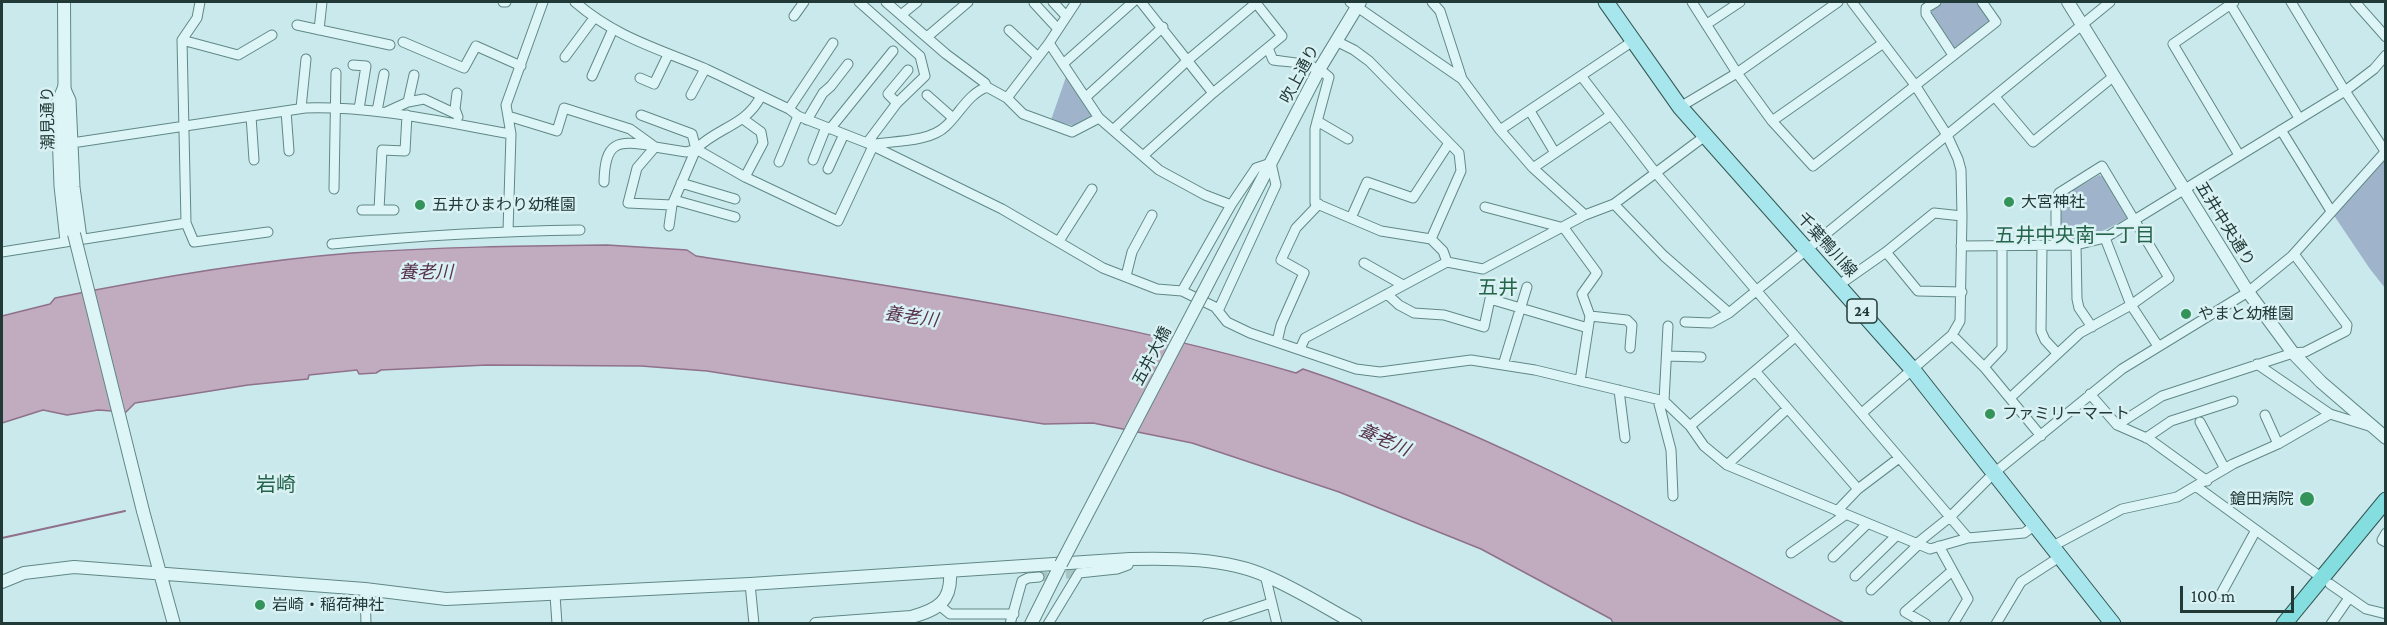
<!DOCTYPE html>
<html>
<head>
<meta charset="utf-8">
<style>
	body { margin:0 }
	#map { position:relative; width:2387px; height:625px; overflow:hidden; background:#cae9ec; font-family:"Crimson Pro",serif }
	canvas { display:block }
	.frame { position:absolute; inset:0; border:3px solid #223a37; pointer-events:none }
	.scale { position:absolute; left:2180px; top:586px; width:114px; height:27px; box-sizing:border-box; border:3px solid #223a37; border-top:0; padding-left:8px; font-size:18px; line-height:21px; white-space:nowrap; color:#223a37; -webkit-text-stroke:4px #daf1f4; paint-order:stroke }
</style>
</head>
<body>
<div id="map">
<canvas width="2387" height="625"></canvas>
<div class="frame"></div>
<div class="scale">100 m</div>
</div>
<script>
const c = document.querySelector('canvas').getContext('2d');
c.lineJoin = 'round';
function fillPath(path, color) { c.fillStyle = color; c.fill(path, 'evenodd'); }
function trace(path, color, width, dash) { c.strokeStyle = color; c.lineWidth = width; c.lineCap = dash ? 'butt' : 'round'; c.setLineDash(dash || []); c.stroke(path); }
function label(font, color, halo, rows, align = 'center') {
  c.font = font + ' "Crimson Pro","Noto Sans JP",serif'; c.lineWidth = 5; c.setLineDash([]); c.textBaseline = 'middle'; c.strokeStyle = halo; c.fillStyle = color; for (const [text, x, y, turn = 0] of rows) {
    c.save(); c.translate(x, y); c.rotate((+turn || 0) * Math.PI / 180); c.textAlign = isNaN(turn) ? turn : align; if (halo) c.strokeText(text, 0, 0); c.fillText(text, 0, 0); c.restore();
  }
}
fillPath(new Path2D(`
	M1941,2H1978L1989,19L1988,23L1957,48H1951L1930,15L1931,9Z
	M1066,77L1092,114V118L1075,126L1051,120Z
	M2385,151V288L2370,269L2331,211Z
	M2099,175L2104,177L2127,218C2106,230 2088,240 2063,240L2060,237L2059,202L2062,197Z`), '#9fb4ca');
const water = new Path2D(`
	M607,245L687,250L696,256C897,287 1101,315 1296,373L1303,369C1493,432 1668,530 1844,623H1613L1611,619L1481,549L1339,492L1192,443L1093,423L1044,424L707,371L641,366L487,365L381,370L376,373L359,374L357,370L309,375L308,379L248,385L135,403L126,412L98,410L67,415L43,410L2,423V316L50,304L55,298C153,278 252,261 352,253C437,247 522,246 607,245Z`);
fillPath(water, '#c1abbf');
trace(water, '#8f718b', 1.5);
trace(new Path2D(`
	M2,538L125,511`), '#8f718b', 2);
trace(new Path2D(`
	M1039,577L1079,573`), '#a8c6c8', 9, [9, 4.5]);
const minor = new Path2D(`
	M200,2L197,18L182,40L186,223L194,242L268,232
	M503,2H506
	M575,2C617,38 657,48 706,69C734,82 761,96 789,109L798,116L867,143L1002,209L1103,268L1157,289L1182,291L1215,307L1227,322L1250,333L1356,369L1380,372L1471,360L1535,370L1664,401L1690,426L1704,446L1727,465L1930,549L1968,538L2024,533L2037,524
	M859,2L920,56L925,76L897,103
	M886,2L946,54L985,83L987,87
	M1053,2L1066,16
	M1141,2L1213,93
	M1350,2L1462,79L1500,130L1533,168L1585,215
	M1432,2L1440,11L1462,79
	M1692,2L1737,73L1772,121L1813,166L1996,22L1982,2
	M1852,2L1915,85L1947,135L1958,159L1961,170L1962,216L1960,321L1952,335L1862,413
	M1936,2L1926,8V14L1953,55
	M2234,2L2173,44L2239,155
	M2291,2L2345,91L2385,151
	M2355,2L2386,37
	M1034,3L1058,29
	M2230,4L2299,118
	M901,15L917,2
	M794,16L804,2
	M1707,24L1740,2
	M297,25L390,45
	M319,30L322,2
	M1009,30L1038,57
	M927,37L968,2
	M182,40L238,55L272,35
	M1336,41L1354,50L1369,61L1459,153L1461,171L1431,239
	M403,42L464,68L476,46L521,66
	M1049,43L1099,118L1159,170L1205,195L1231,205
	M1268,48L1273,60C1294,63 1313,62 1329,77L1315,129V203L1381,231L1431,239L1443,251L1447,262
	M565,57L594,18
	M1063,64L1133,2
	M353,65L366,66L359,109
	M592,76L613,29
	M1582,77L1655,172L1968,538
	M640,78L654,84L668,55
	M63,86L56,103L59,186L65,241
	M66,89L71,100L75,187L82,238
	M457,93L455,109L458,117
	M691,95L705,69
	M927,95L953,118
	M1086,97L1163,27
	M1995,97L2033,142L2114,76
	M1007,98L1049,43L1076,2
	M408,102L424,99L456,114
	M1680,107L1737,73L1838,2
	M301,108L306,59
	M789,109L833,43
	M286,111L289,151
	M377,111L384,74
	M1530,111L1555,153
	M386,112L408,102L414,75
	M641,115L692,134L696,149
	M251,116L254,160
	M508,116L557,131L564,108L630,129L655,147L686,152L696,149L745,177L838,221L874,144C895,141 930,142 946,126C960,113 968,94 987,87L1007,98L1023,114L1072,132L1099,118
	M743,119L761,132L763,143L745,177
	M807,120L823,93L831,86L848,64
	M1317,121L1348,139
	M1772,121L1882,44
	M830,129L893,51
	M1113,130L1188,60L1256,3L1282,36L1213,93L1144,155
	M1500,130L1633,41
	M2281,130L2331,211
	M72,143L305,108C375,106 443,122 511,134
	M867,143L897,103L888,94L908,70
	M655,147L637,168L628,203L672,205
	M813,160L826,127
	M779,162L798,116
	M1533,168L1611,115
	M828,169L844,134
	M604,182C605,141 617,140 653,146
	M681,183L735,199
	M334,189L336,73
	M674,200L735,217
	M1614,204L1664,256L1729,313
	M1485,207L1564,228L1597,273L1582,294L1590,316L1580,381
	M362,210H394
	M379,210L382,150L405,151L407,115
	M1351,218L1367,182L1413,198L1449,143
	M669,226L672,205L696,149C718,127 746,126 761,96
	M508,231L511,134L506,105L543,2
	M2105,238L2131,305L2158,346
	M1059,241L1092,189
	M332,244C415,236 497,231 580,230
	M2076,245L2077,299L2079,308L2092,327
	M1961,246L2076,245L2105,238L2345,91L2374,69L2386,55
	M2042,246L2041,331L2045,340L2057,353
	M2,252L186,223
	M1886,252L1918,291L1962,292
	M1364,263L1403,285
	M1126,276L1132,252L1152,215
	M1839,285L1886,252L1934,213L1962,216
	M1182,291L1231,205L1256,168L1271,163L1276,185L1218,311
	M1387,294L1399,305L1414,313L1444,315L1484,327L1490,299L1588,328
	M1590,316L1627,320L1632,325L1630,348
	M1685,322L1711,323L1729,313L2110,2
	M1952,335L1984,367L2041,436
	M1277,342L1281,325L1304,273L1281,260L1296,228L1319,204
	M1300,349L1305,338L1447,262L1483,269L1585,215L1614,204L1705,136
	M1667,356L1701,357
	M2257,364L2330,414L2369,426
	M1503,365L1527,287
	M1984,367L2002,348V245
	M1756,372L1858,489
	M1619,390L1625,438
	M2090,394L2117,425L2149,439L2207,481
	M2010,398L2080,333L2131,305L2169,278L2102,166L2059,193L2056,200V245
	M1658,400L1671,450L1673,496
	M1664,401L1668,326
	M2265,415L2278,444
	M2200,422L2225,469
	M2117,425L2162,396L2293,353L2305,352L2346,331L2347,325L2294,254
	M1690,426L1795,337
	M2146,438L2171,421L2233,401
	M1727,465L1787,409
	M2197,487L2322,578
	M1837,511L1858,489L1899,458
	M2386,533L2382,540L2386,542
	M1915,545L1950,517L1994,473L2122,369L2248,292L2292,256L2386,151
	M1939,546L1968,599L1953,624
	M2053,546L2122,509L2177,497L2233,464L2278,444L2330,414
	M1791,553L1845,515
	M1833,557L1867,524
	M1265,575L1277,624
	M1855,576L1896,536
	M750,584L754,624
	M2330,584L2366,609L2386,614
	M365,589L366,624
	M1871,590L1918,545
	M2221,594L2256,530
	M555,595L557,624
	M939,605L950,614H1014
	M1010,624L1022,581L1028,578L1039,577
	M1048,624L1079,573L1117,569L1128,565L1130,559
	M1207,624L1271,603
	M1926,624L1905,612L1952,571
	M1996,624L2021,582L2061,556
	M2331,624L2349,598`);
const tertiary = new Path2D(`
	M64,2L65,171L74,234
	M2068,2L2248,292L2293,353L2321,382L2386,438
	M1203,293L1320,68L1360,2
	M143,511L174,624
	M2,582L24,573L74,567L365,589L446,599L750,584L1130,559C1172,558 1227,558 1266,576C1297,589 1326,608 1356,624
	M816,624L911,617C938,610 952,601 950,572
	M1031,624L1061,564`);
const primary = new Path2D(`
	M1606,2L1680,107L1913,370L2113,624`);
const trunk = new Path2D(`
	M2284,624L2386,500`);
trace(minor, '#608885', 11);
trace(tertiary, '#608885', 14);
trace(primary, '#335752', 17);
trace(trunk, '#335752', 17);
trace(minor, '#def5f7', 9);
trace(tertiary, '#def5f7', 12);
trace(primary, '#a6e6ec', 15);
trace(trunk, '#84ddde', 15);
const tertiaryBridge = new Path2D(`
	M74,234L143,511
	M1061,564L1203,293`);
trace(tertiaryBridge, '#608885', 14, []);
trace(tertiaryBridge, '#def5f7', 12);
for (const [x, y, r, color] of [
	[2009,202,6,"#339358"],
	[420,205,6,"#339358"],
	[2186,314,6,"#339358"],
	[1990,414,6,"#339358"],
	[2307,499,8,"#339358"],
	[260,605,6,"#339358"]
]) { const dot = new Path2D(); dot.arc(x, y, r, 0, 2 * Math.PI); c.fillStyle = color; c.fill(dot); trace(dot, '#daf1f4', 2); }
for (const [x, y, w] of [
	[1862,311,30]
]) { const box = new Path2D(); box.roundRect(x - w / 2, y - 12, w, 24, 4.5); c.fillStyle = '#daf1f4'; c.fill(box); trace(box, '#223a37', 1.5); }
label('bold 15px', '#223a37', null, [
	["24",1862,311]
]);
label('16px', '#223a37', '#daf1f4', [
	["吹上通り",1300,74,-62],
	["潮見通り",48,118,-91],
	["五井中央通り",2225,224,58],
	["千葉鴨川線",1827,245,48],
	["五井大橋",1152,356,-62]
]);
label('16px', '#223a37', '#daf1f4', [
	["大宮神社",2021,202],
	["五井ひまわり幼稚園",432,205],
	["やまと幼稚園",2198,314],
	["ファミリーマート",2002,414],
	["鎗田病院",2294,499,"right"],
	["岩崎・稲荷神社",272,605]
], 'left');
label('italic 18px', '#58324c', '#daf1f4', [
	["養老川",426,272],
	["養老川",911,317,8],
	["養老川",1384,440,24]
]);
label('20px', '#24644a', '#daf1f4', [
	["五井中央南一丁目",2075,236],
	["五井",1498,288],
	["岩崎",276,485]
]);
</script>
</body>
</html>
